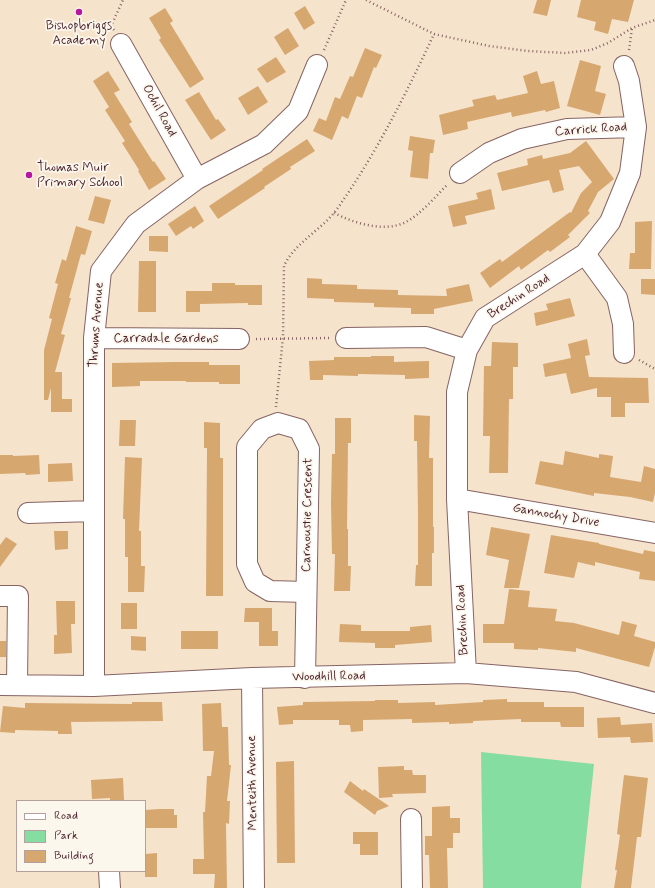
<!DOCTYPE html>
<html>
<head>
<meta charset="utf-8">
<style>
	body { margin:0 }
	#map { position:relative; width:655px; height:888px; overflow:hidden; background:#f6e3cc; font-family:Mynerve,sans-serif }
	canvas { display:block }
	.legend { position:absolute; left:16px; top:800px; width:130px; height:72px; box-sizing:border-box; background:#fbf7ec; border:1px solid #b4a19f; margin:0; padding:5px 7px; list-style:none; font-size:12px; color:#4a1f2b }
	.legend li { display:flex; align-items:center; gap:8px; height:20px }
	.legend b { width:20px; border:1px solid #b4a19f }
</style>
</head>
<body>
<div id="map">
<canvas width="655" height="888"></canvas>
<ul class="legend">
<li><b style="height:5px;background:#fff"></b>Road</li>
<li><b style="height:11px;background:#85dda1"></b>Park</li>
<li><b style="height:11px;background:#d7a770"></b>Building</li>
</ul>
</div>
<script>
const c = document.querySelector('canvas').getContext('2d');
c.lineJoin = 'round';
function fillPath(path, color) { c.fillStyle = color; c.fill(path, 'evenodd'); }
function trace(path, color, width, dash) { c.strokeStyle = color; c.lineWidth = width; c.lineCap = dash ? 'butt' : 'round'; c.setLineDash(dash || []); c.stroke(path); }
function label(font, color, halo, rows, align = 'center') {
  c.font = font + ' Mynerve,sans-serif'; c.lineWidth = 3.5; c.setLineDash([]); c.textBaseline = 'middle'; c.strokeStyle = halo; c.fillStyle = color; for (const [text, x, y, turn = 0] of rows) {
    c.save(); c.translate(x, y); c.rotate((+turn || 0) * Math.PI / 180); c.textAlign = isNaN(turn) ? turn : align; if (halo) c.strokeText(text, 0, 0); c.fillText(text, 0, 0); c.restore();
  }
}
fillPath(new Path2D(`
	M481,752L594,764L581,888H483Z`), '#85dda1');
fillPath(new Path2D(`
	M537,0H551L547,16L533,13Z
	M581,0H634L628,22L612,19L608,34L594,30L596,22L577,17Z
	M305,6L315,23L304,30L294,13Z
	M165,8L173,21L170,23L204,79L190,88L159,40L161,38L149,18Z
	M288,28L299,46L285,55L274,37Z
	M365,48L382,55L376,68L374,67L362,98L357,96L348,119L342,116L332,140L313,131L319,118L326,121L335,97L340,99L350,76L353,77Z
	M276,57L286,72L267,83L257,69Z
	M580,60L601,66L595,91L606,94L600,115L567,106Z
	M108,71L120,90L114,93L132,122L129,124L153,162L154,161L166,179L149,190L138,171L139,170L122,143L125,141L105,110L109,107L93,81Z
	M537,71L541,84L554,81L560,108L546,112L545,110L512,117L511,112L467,122L468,129L443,135L439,115L474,106L472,100L495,95L497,100L528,93L523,76Z
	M258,86L268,102L248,115L238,98Z
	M199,92L216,120L218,119L226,130L211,140L185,100Z
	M410,136L435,140L433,153H430L428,179L410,177L413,151L408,150Z
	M307,139L315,151L290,167L291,169L264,187L265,188L218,219L209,206L263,170L262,169Z
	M586,141L614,179L598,192L588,211L590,213L568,235L570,237L550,252L548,250L521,270L519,266L490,288L480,273L500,259L502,262L570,212L571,213L581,193L592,182L579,166L559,170L564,190L553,193L549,180L502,191L497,173L528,165L527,159L542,155L543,159L570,153Z
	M491,189L495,209L465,216L467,224L453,227L448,206L478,199L476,193Z
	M95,196L111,200L104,224L88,220Z
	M195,206L204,221L193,229L191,226L176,236L168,224Z
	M652,221L651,269H629L630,253H635V222Z
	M76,226L92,231L85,255L81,254L69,298H71L61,334L65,335L55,372H62V399H72V412H51V388L48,400H44V350L52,319L49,318L58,284L55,283L62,259L66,261Z
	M149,236H168V252L149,251Z
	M139,261H156V312H138Z
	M307,278L322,279V284L357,285V289L398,290V295L447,296L446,289L469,284L473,301L434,309V314H411V308L374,307V303L334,302V299L307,298Z
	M641,279H655V295L641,294Z
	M212,283H235V285H262V305H248V303L200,304V312H186V291H212Z
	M570,298L575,316L536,326L534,313L548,310L546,304Z
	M587,339L590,355L585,356L589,377L648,378L649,403H625V417H611V397H597V388L571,394L566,373L545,377L543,364L571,358L568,344Z
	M492,342L518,343V367H513V399H509L508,473H489L490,436H483L484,366H491Z
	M371,356H394V362L429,361V378L405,379V375L358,374V376L323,375V380H310L309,361L334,360V357H371Z
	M175,362H209V365H240V384H219V382H186V381H140V386L112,387V363Z
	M414,415L430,416L429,458H433V527H434V553H432V586H415L416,565H418V514L417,441H414Z
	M335,418H351V443H348L347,529H348V566H351L350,591H334L335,554H332L331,503L332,454H335Z
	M120,420H136L135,446H119Z
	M204,422L220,423V458H223V596H206L207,448H204Z
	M565,451L599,458V454L613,456L610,477L641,482L644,466L655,469V493L653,502L630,497L594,493V496L535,484L540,461L563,465Z
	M0,455H13V456L39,455L40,474L26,475L25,473L0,474Z
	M125,457L142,458L139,531H141V566H145L144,592H128V557H125V519H123Z
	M72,463L73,481L48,482V464Z
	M491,527L530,534L519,588H504L509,560L486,555Z
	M54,531H68V549L55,550Z
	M551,535L599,543V544L643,554L644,550L655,552V581L639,579L640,572L595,562V566L578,562L574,578L544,573Z
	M6,537L17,544L0,567V545Z
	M509,589L530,591L528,607L557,609L555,621L574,623L619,635L622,621L637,625L634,636L655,642V647L649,667L576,648V652L538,648V650L514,649V643H483V624H504Z
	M56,601H75V624H71L72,653L54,654V635H57Z
	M121,603H137V629H121Z
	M245,608H272V631H278V646H259V622H244Z
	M340,624L361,625V631H410V627L431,625L432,642L395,645V648H375V643L339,642Z
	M181,631H218V649H181Z
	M131,636L146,637V651L131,650Z
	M0,641H6V657H0Z
	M507,699V702H544V707H584V727H561L560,722H521V719L473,721V723L449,724V722L412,723V719L363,720V731L351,732L350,725H339V720H293V724L279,725L277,707L303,705V702L375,701V700H398V703L435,702V705L483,702V700Z
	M132,702H162L163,721L71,722L72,734H58V731L15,730V733L0,732L3,706L25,708V703L132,704Z
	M221,703L222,727H228L229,765H231L227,801H230L229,824L226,823L227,888H214L215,874H193V859H204L203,812H205L207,776H211L214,751H203L202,704Z
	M620,717L621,725L652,723L653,742L631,743L630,737L598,738L597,718Z
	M294,761L295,863H277L276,762Z
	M404,766V770H412L413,775H426V793L392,794L393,797L379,798L378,767Z
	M624,775L648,778L641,837H637L631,888H614L617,870H615L620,835L617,834Z
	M123,778L124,800H110V798L92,799L91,780Z
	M350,781L363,791L364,789L389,806L377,811L375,815L344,792Z
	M450,806V818H460V833H453V848H447L448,888H430L429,855H425V836H432V807Z
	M159,809H174V815H177V828H145V810Z
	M353,832H378V855H360V844H353Z
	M157,853V877H145V854Z`), '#d7a770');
const minor = new Path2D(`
	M121,44L197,179
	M460,173L489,153L522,139L567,129L636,127
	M585,254L617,298L623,324L624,353
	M94,338L239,339
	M346,338L426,337L467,350
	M457,499L655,533
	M28,513L93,511
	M0,596H18L17,685
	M466,673L457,499V392L467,350L485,318L585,254L610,222L630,173L636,127L629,81L624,66
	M252,678L254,888
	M305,678L309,449L299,429L278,423L262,429L247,447V564L255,582L270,591L306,592
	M0,685L94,686L252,678L466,673L576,682L655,703
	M94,686V338L101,271L136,224L197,179L264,144L298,111L317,65
	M411,819L412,888
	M109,871L110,888`);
trace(minor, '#866463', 22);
trace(new Path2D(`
	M366,0L434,34L489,46L528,51L565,53L591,50L608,43L632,28L655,20
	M114,30L111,26L123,0
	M324,50L346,0
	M629,50L632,28
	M334,213C354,223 384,233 406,222C421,214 436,196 448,184
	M256,339L330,338
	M639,360L655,369
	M276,407L283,337L284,266C295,242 322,230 337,209C376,154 406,94 434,34`), '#866463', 2.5, [1, 3]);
trace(minor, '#fff', 20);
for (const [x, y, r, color] of [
	[79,12,4,"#b5179e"],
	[29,175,4,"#b5179e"]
]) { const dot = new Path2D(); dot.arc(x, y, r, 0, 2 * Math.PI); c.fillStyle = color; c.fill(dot); trace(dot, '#fbf7ec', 1.5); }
label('13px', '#4a1f2b', '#fbf7ec', [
	["Bishopbriggs",79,26],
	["Academy",79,41],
	["Thomas Muir",37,168,"left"],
	["Primary School",37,183,"left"]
]);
label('13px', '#4a1f2b', '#fbf7ec', [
	["Ochil Road",159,111,61],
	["Carrick Road",591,130,-4],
	["Brechin Road",519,297,-33],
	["Thrums Avenue",97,325,-86],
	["Carradale Gardens",166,339],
	["Carnoustie Crescent",308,515,-89],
	["Gannochy Drive",556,516,10],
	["Brechin Road",463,620,-93],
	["Woodhill Road",329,677,-1],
	["Menteith Avenue",253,783,-91]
]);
</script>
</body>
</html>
